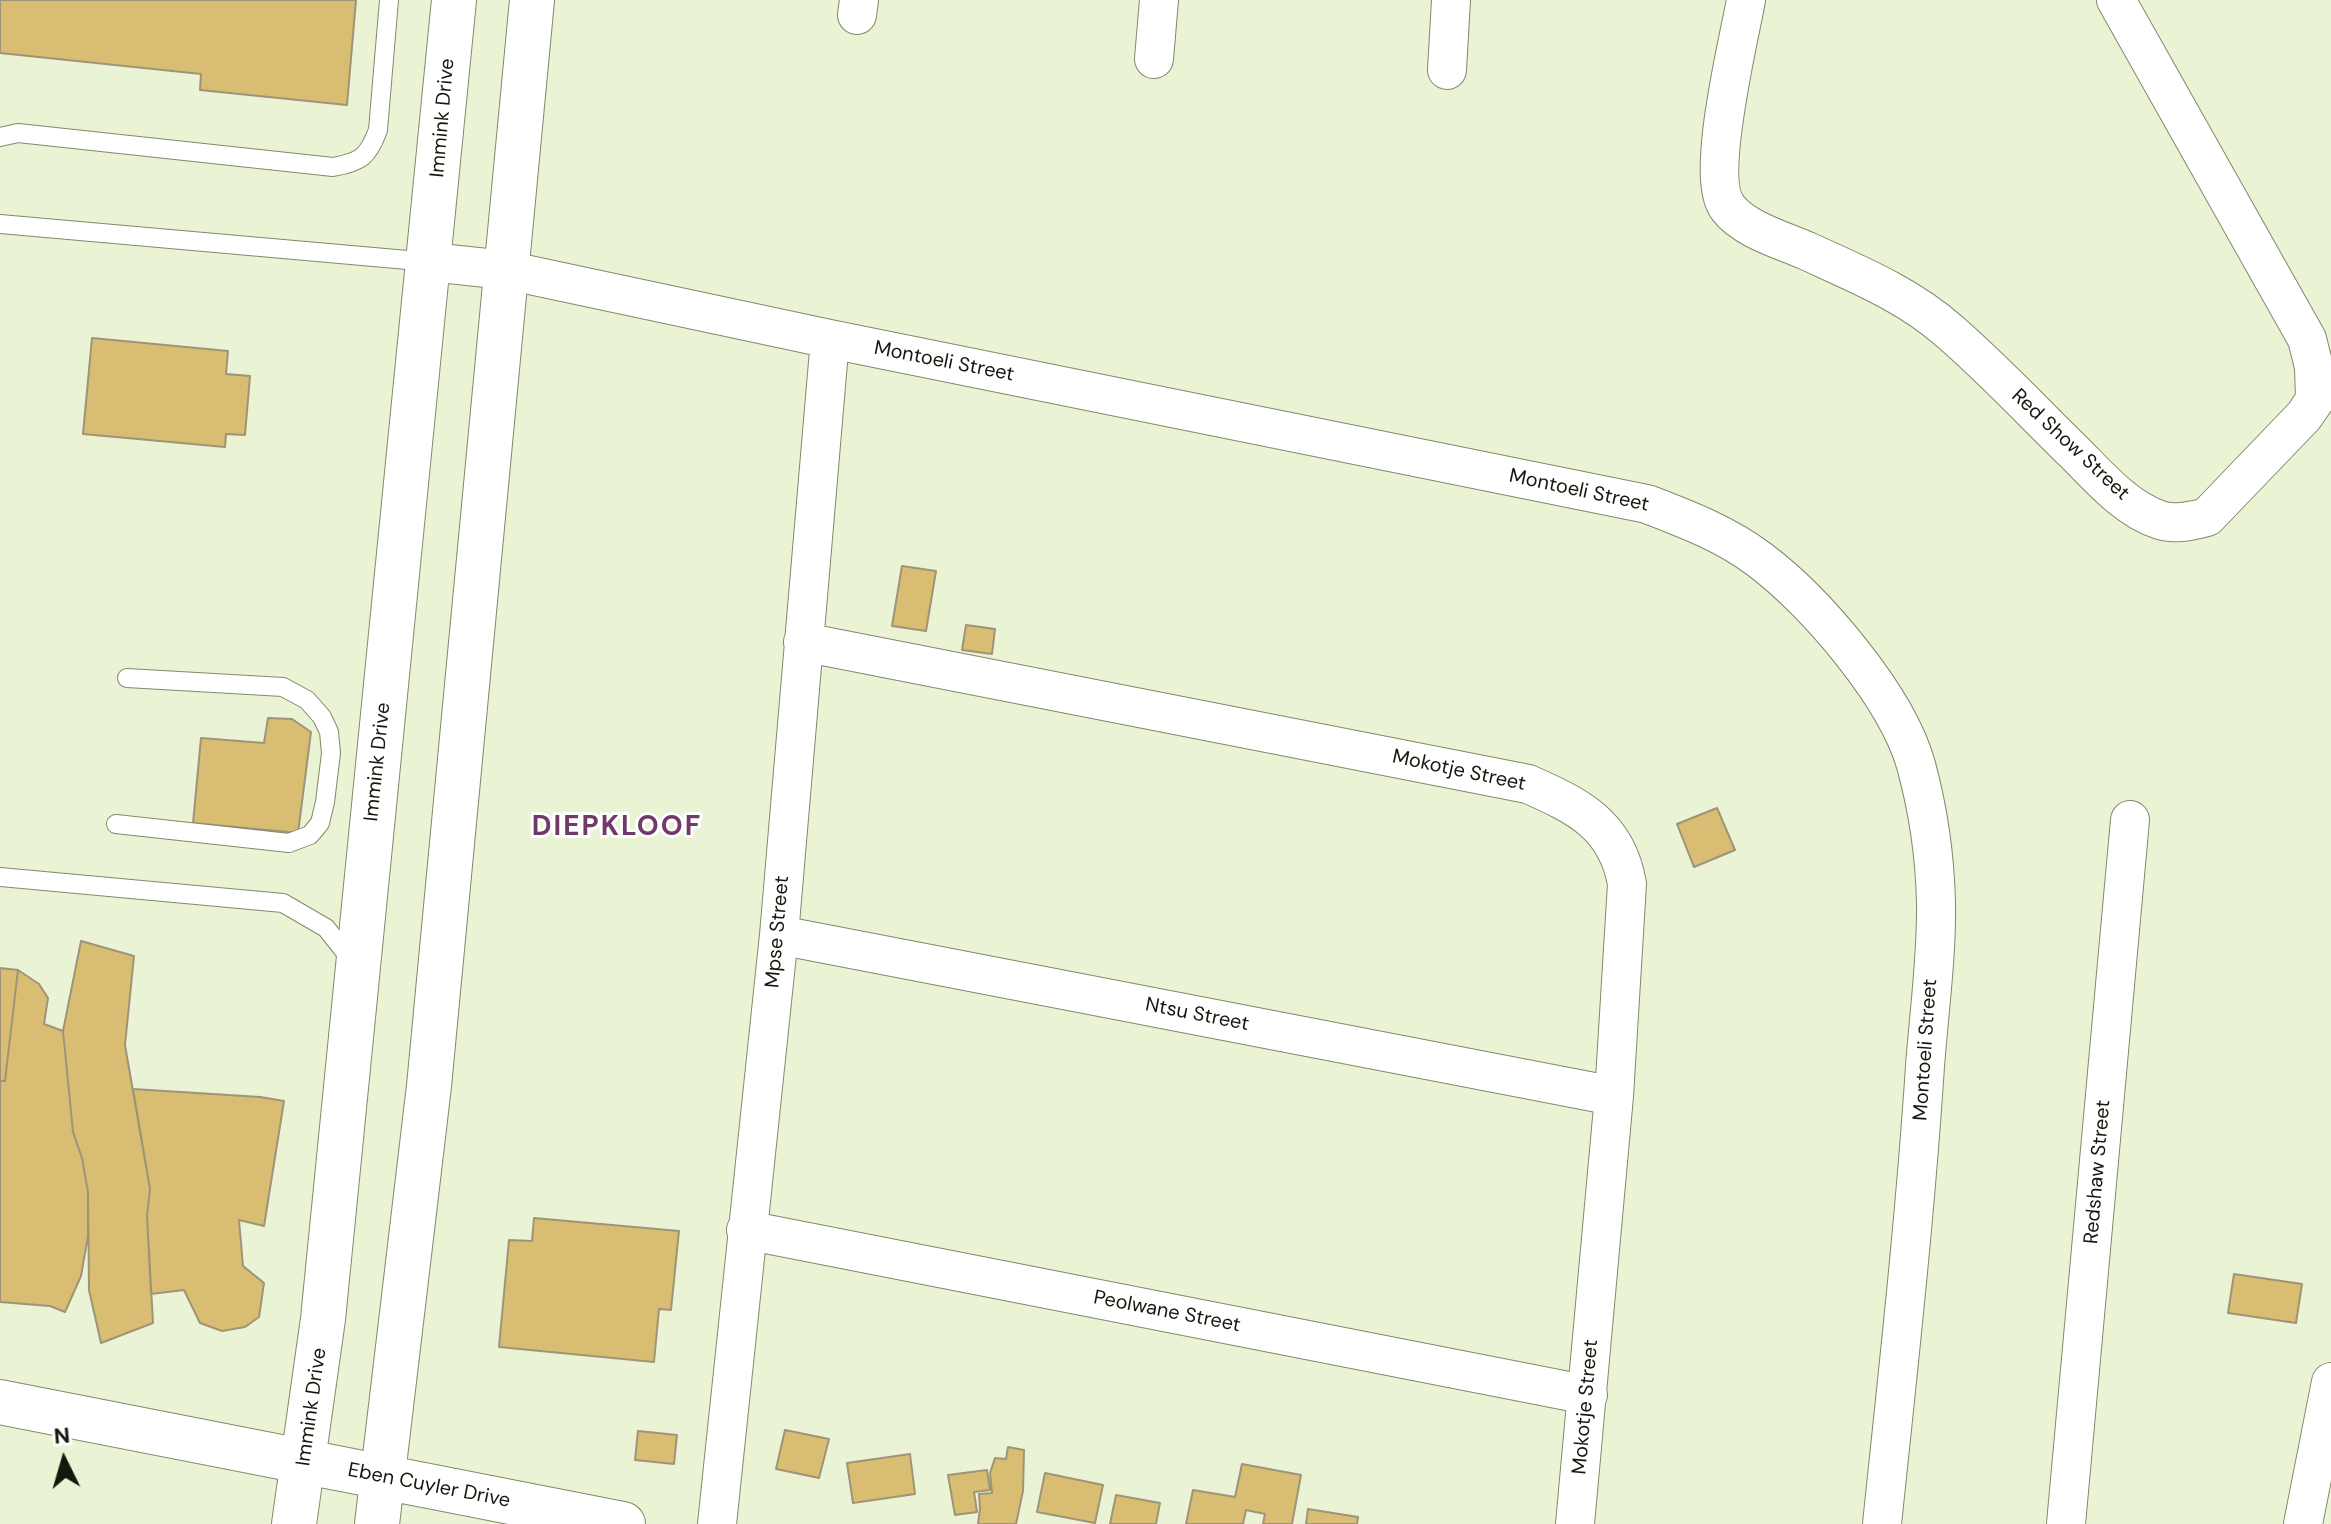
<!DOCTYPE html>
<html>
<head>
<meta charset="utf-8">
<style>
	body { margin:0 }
	#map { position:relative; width:2331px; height:1524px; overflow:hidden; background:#eaf3d3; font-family:"DM Sans",sans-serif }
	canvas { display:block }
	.north { position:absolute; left:24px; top:1420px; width:80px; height:80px; -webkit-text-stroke:6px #fff; paint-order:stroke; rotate:355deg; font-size:22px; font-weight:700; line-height:32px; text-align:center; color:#15180d }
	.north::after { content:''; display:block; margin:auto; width:28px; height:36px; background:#15180d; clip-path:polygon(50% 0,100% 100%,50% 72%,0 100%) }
</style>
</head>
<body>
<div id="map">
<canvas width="2331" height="1524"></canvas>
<div class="north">N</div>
</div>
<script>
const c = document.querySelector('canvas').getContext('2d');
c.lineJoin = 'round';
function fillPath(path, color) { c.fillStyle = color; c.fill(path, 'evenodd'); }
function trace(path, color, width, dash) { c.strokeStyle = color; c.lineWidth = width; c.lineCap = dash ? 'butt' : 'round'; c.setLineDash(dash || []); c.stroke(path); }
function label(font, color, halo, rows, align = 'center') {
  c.font = font + ' "DM Sans",sans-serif'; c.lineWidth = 6; c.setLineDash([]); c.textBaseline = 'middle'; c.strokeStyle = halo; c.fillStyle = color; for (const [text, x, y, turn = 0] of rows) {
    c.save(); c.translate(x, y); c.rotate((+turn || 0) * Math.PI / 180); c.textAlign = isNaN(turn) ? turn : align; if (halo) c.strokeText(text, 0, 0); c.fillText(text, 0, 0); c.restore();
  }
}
const building = new Path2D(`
	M0,0H356L347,105L200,90L201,74L0,53Z
	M92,338L228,351L226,374L250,376L245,435L226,434L225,447L83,434Z
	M902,566L936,571L926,631L892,626Z
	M966,625L995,629L992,654L962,650Z
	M268,718L292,719L311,732L298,833L193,823L201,738L264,743Z
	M1717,808L1735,850L1694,867L1677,824Z
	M81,941L134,956L125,1045L150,1189L147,1216L153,1323L101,1343L89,1290L88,1192L82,1158L73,1132L63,1031Z
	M0,968L18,970L5,1081H0Z
	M18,970L39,984L48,998L44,1024L63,1031L73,1132L82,1158L88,1192V1236L81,1276L65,1312L50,1306L0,1302V1081H5Z
	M133,1089L260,1097L284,1101L264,1226L239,1220L243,1266L264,1283L259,1317L245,1327L222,1331L200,1323L184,1290L151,1294L147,1216L150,1189Z
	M534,1218L679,1231L671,1310L659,1309L654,1362L499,1347L509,1240L532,1241Z
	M2234,1274L2302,1284L2296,1323L2228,1313Z
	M785,1430L829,1439L819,1478L776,1469Z
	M638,1431L677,1435L674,1464L635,1460Z
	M1008,1447L1024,1450L1023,1491L1016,1524H978L980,1509L979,1494L992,1493L990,1473L995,1458L1006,1459Z
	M910,1454L915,1494L853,1503L847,1463Z
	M1242,1464L1301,1475L1292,1524H1263L1265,1514L1246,1510L1243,1524H1186L1193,1490L1235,1497Z
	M987,1470L990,1490L974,1492L977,1512L955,1515L948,1475Z
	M1045,1473L1103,1485L1095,1523L1037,1512Z
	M1116,1495L1160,1503L1156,1524H1110Z
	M1308,1509L1358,1517L1357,1524H1306Z`);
fillPath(building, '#d8bd72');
trace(building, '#9f9477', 2);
const lane = new Path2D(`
	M0,137L18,133L333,167C361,162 368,157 378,130L389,0
	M0,224L430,262
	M116,824L289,843L310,835L320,823L325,802L331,753L329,732L322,717L307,700L283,687L127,678
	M0,877L283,903L326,928L353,962`);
const street = new Path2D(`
	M1746,0C1739,40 1704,178 1728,208C1745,230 1782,240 1807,251C1857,274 1907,294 1949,331C1993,369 2033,412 2075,453C2099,477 2126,509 2160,520C2175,525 2192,521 2207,517L2304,416L2315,400L2314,367L2307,339L2116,0
	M857,15L859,0
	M1154,59L1159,0
	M1447,70L1451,0
	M430,262L506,270L830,339L1647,504C1686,519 1726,534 1760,560C1816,602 1897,697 1916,765C1928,809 1935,857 1936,903C1937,955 1929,1013 1925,1066C1915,1219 1898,1371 1882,1524
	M803,642L1528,784C1578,806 1617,825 1627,884L1614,1096L1575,1524
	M779,935L1614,1096
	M746,1230L1588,1395
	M717,1524L779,935L830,339
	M2066,1524L2130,820
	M2303,1524L2331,1382`);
const secondary = new Path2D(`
	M0,1402L623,1524
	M294,1524L323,1319L454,0
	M377,1524L429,1086L532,0`);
trace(lane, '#82896d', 20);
trace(street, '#82896d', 40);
trace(secondary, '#82896d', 46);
trace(lane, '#fff', 18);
trace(street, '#fff', 38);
trace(secondary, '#fff', 44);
label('20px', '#15180d', '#fff', [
	["Immink Drive",443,118,-85],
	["Montoeli Street",944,362,11],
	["Red Show Street",2070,445,43],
	["Montoeli Street",1579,491,12],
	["Immink Drive",378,762,-84],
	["Mokotje Street",1459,771,12],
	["Mpse Street",778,932,-85],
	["Ntsu Street",1197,1015,11],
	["Montoeli Street",1926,1050,-86],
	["Redshaw Street",2098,1172,-85],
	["Peolwane Street",1167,1312,11],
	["Immink Drive",312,1407,-82],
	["Mokotje Street",1586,1407,-85],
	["Eben Cuyler Drive",429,1486,11]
]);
c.letterSpacing = '2px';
label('bold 28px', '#713967', '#fff', [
	["DIEPKLOOF",617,828]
]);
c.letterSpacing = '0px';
</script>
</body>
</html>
